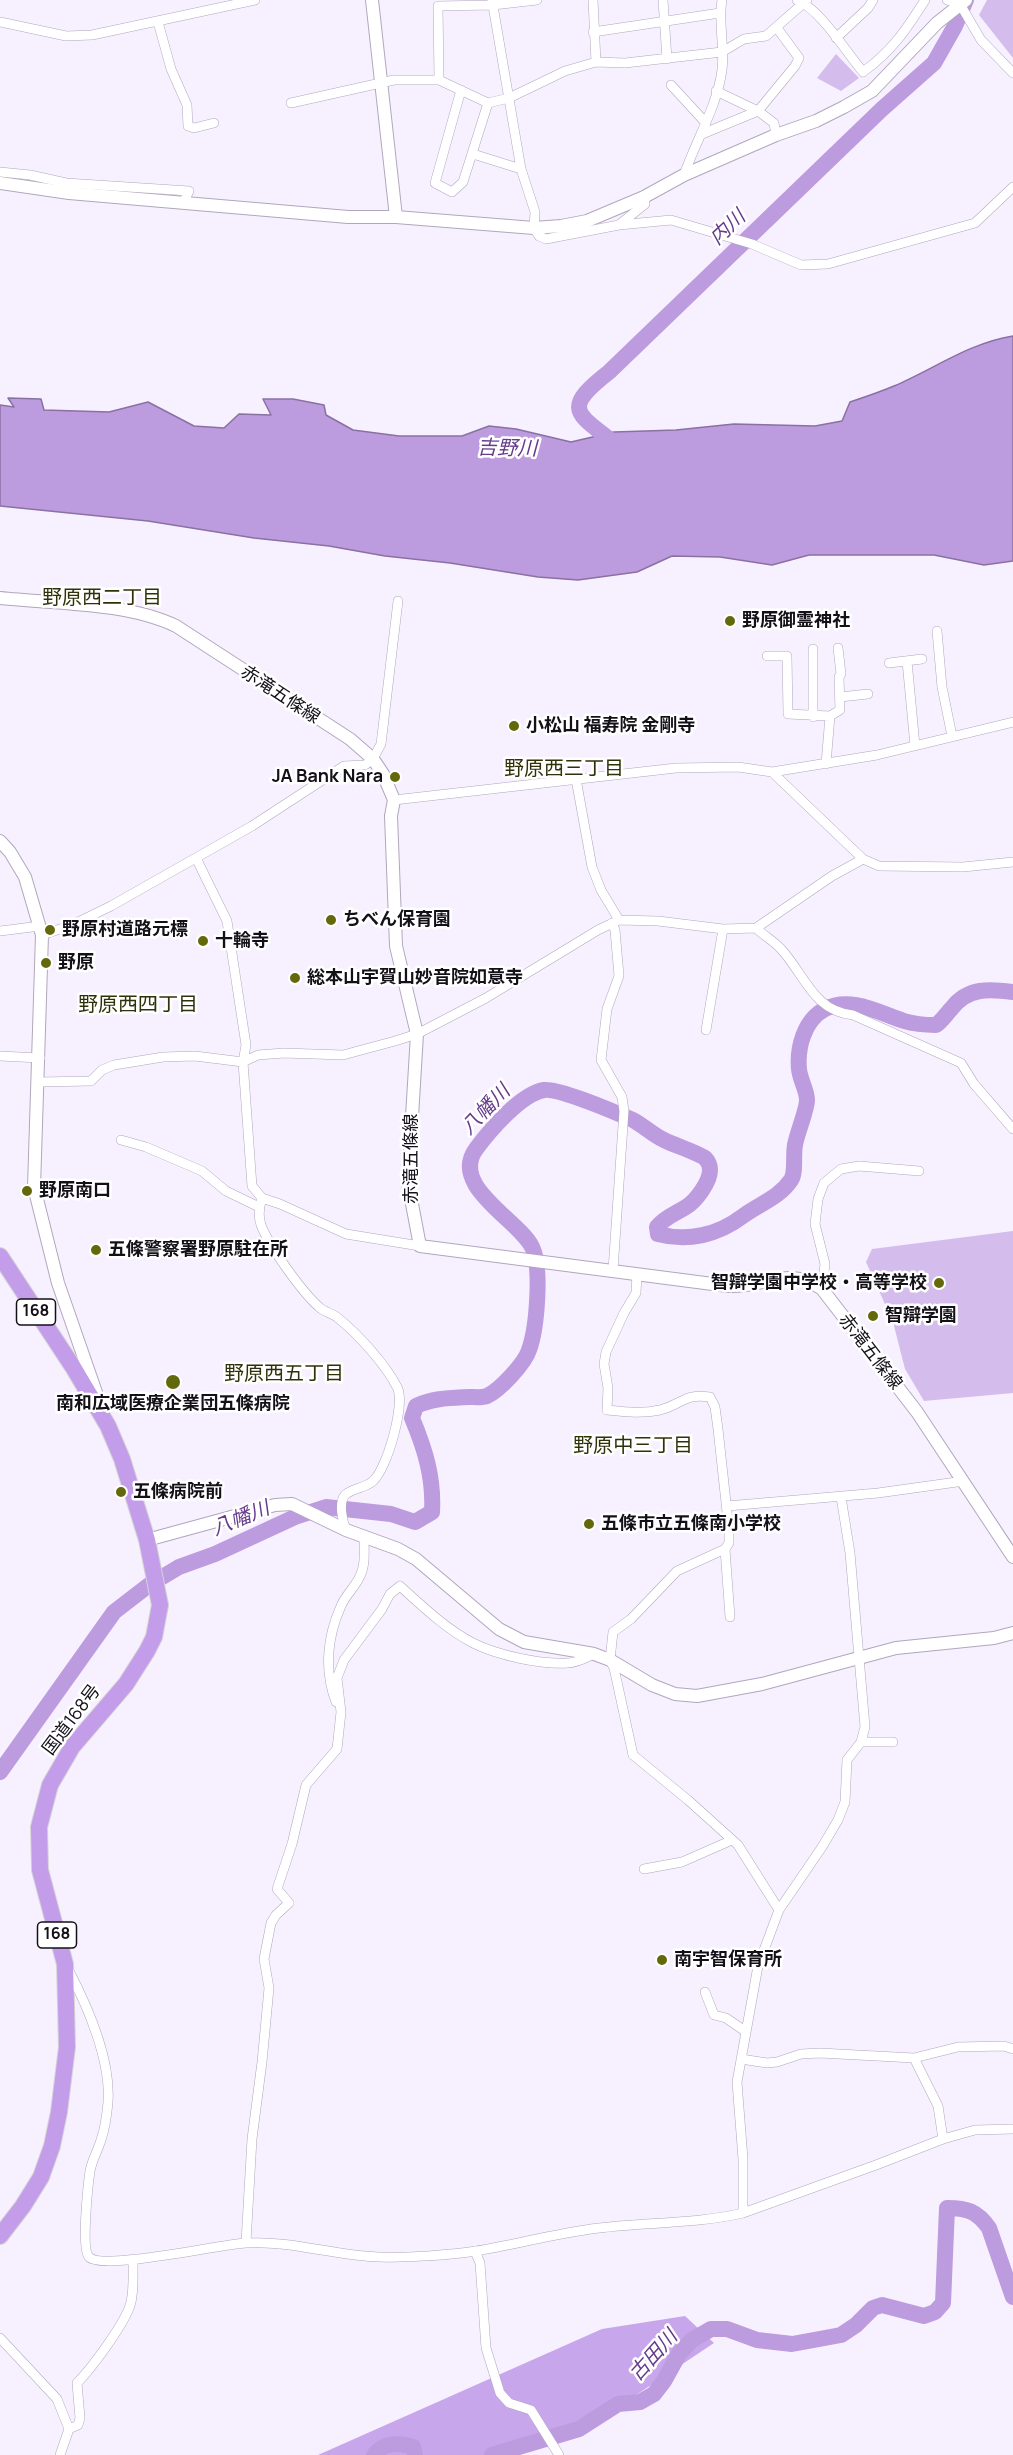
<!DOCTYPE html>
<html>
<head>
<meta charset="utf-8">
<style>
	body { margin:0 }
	canvas { display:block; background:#f7f0ff }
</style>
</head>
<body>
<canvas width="1013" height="2455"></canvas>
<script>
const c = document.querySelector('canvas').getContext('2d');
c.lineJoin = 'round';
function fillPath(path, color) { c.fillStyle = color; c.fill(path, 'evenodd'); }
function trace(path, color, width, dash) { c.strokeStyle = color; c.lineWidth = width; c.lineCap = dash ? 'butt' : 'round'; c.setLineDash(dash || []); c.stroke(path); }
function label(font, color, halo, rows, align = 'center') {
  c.font = font + ' Manrope,"Noto Sans JP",sans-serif'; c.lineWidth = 5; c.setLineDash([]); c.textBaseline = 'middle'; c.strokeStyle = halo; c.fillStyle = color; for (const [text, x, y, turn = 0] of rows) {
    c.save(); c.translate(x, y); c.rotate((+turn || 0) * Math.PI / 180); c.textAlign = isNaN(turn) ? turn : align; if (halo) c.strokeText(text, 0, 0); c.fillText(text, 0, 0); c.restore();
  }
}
fillPath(new Path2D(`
	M987,0H1013V58L979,15Z
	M836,54L859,78L841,91L817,78Z
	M1013,1231V1393L924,1401L905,1369L893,1322L866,1262L872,1249Z`), '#d4bded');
fillPath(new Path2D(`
	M685,2316L714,2343L624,2403L517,2455H318L602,2329Z`), '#c8a6eb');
const water = new Path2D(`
	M1013,336V561L984,565L934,555H809L772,565L720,557L672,556L637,572L578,580L538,577L450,563L385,556L329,546L254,538L148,521L0,506V405L14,407L8,398L41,399L44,410L109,412L148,402L194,426L224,428L239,414L271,415L263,399H293L324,405L326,415L353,430L399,436H462L489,426L516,429L571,442L614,432L676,430L734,424L815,426L842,421L850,402C865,397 880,392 894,386C934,369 969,343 1013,336Z`);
fillPath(water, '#bd9bdf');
trace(water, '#8a71a3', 1.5);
trace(new Path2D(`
	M619,447C578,413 559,411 609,372L882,109L934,63L955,26L966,0
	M0,1772L114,1612L149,1585L179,1567L215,1554L295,1517L326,1507L391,1514L415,1522L432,1512C434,1478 425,1449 412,1418L416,1406C433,1398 450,1398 469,1397C474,1397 482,1398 487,1396C500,1390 525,1363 529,1350C537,1328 542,1267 532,1247C519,1220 449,1186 476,1149C490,1130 521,1094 544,1090C559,1088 617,1113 633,1120C644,1126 653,1135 664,1140C674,1145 698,1153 705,1158C708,1161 710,1166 710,1170C710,1182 696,1201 686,1207C675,1214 665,1217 657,1227L658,1234C688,1242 718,1235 743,1216C759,1204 779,1198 791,1180C796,1173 793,1154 795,1145C797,1133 807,1110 807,1100C807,1090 800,1080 799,1069C797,1048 804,1020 825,1009C851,996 879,1013 904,1021C914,1024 925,1025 936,1025C943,1020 946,1014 952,1008C968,987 990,989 1013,992
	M374,2455C383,2443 398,2442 413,2447L415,2455
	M492,2455L579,2429L618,2404L640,2402L654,2394L664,2381L679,2354L692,2340L711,2329H727L757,2340L792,2344L841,2335L856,2325L873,2308L882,2305L924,2316L935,2312L943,2303L947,2208C967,2208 977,2211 989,2228L1013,2297`), '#bd9bdf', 16);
const street = new Path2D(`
	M492,0L521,169L535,212L534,228L539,236L546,239L619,225L671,220L752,244L801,265L828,264L975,223L1013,187
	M593,0L596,62
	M663,0L667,59
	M797,0C821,10 846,52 863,72C892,51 906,30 925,0
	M947,0L960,4L981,40L1013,73
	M0,22L66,36L92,35L255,0
	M158,22L171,69L187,105L188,126L194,128L214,123
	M593,32L720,13
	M836,38L868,8L873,0
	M439,80L438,6L493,5L537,0
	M671,85L706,123
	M461,90L435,183L452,192L463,182L488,103
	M716,91L758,111L774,123L776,135
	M291,103L394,80H439L488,103L509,98L565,71L596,62L625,63L722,52L744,39L766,36L807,0
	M702,134L758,111L795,66L799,58L777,28
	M473,154L521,169
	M0,172L30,175L66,183L189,191L184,201
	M684,175C696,140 717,107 722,70C725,46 718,23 722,0
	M620,224L645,204L644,197
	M937,631L942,687L952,736
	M813,649V717
	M767,656H787L788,714L830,716
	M907,661L915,746
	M889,663L922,659
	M840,697L868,694
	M826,764L830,716L840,710L839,677L841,674L838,648
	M772,772L863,859L879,866L963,867L1013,862
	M576,779L592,867L601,890L619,920
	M394,800L676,768L738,767L772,772L877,755L1013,722
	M196,858L227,921L246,1045L243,1062L252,1186L262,1198L280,1204L346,1234L420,1246
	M612,923L615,930L619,976L607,1009L601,1060L622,1097L624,1111L613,1270
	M756,928C764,936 774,941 781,949C805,975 813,1011 853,1015L961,1063L974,1084L1013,1129
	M0,931L40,926
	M42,935L72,925L111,906L252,826L344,766L365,765L373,759L381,744L398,601
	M706,1030L723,929
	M0,1056L40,1058
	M39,1082L91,1081L102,1070L114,1065L163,1057L195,1056L243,1062L258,1055L284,1053L343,1055L395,1041L417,1034L486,998L598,930L619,920L658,921L723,929L756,928L832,876L863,859
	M121,1140L146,1147L202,1171L226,1191L259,1207
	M262,1198C259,1207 258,1216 261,1225C269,1246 302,1292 319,1307C324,1312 332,1313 338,1318C358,1334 386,1365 397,1387C406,1403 387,1469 373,1481C366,1488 352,1488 345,1495C338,1503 343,1523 346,1530
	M637,1274L636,1293L624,1313L606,1352L604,1364L608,1388L607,1410C626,1412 642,1414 660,1410C683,1404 684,1393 710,1397L715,1407L718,1429L729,1530V1543L725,1549L677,1571L631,1619L613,1632L610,1660L614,1668L633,1755L688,1800L738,1845L779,1910
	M822,1289L825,1264L815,1224L818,1199L824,1183L841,1169L859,1166L919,1171
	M727,1506L878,1493L964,1481
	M725,1549L730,1617
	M336,1702C324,1671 327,1637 341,1606C345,1596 354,1588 359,1578C366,1566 364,1551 364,1537
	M861,1742H893
	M644,1869L682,1862L732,1840
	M68,1969C87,2005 111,2060 108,2102C107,2114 105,2128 101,2140C98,2150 92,2160 90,2171C88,2185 81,2249 89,2257C102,2271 221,2244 246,2243C290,2240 335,2256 380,2257C407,2258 450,2255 476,2251C517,2244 558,2233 599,2228C647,2222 696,2224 743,2213L876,2165L943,2139L975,2130L1013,2129
	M705,1992L714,2015L726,2018L745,2031
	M914,2058L938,2106L943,2139
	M741,2059L767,2063L777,2062L801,2054L820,2053L914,2058L958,2047L1004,2046L1013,2049
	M743,2213V2159L737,2082L758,1966L779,1910L822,1847L838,1820L845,1802L847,1760L861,1742L865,1727L850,1553L841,1497
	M246,2242L252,2139L262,2062L269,1988L264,1959L271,1923L276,1915L289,1903L277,1889L292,1844L306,1785L337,1749L341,1712L337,1678L344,1660L382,1609L390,1594L400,1586C422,1606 446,1629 473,1643C497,1655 541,1665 568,1663C577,1663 586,1658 594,1654
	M475,2251L480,2263L486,2348L500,2393L509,2403L531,2410L559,2455
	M0,2338L57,2399L69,2429
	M60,2455L69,2429L78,2425L80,2418L77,2383C91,2369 127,2321 131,2302C134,2289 133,2274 133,2260`);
const secondary = new Path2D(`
	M372,0L396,217
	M0,183L69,193L348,217H396L534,228L561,226L587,221L644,197L684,175L776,135L816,121L844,107L872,91L937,23L966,0
	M0,598C56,604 126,602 176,626L350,739L373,759L383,774L394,800L391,816L396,946L417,1034L408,1183L420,1246L728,1286C766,1288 787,1265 822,1289L917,1412L1013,1557
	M0,841L10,852L25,877L42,935L34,1187L58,1283L99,1401
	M147,1540L275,1505L292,1504L346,1530L398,1549L416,1559L499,1629L524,1642L594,1654L610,1660L652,1685L675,1694L697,1696L762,1684L896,1648L994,1638L1013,1633`);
const highway = new Path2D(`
	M0,1256L73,1367L108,1426L122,1459L147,1540L160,1605L154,1637L147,1651L126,1684L72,1747L50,1785L39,1827L40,1870L65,1964L67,2047L59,2112L52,2146L41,2177L23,2206L0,2236`);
trace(street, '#b1a7bd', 10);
trace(secondary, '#b1a7bd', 14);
trace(highway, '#d5d4d5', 18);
trace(street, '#fff', 9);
trace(secondary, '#fff', 12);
trace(highway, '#c39dea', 16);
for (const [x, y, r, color] of [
	[730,621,6,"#63690b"],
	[514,726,6,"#63690b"],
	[395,777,6,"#63690b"],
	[331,920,6,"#63690b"],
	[50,930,6,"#63690b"],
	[203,941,6,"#63690b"],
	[46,963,6,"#63690b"],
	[295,978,6,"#63690b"],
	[27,1191,6,"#63690b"],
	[96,1250,6,"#63690b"],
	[939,1283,6,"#63690b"],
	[873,1316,6,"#63690b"],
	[173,1382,8,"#63690b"],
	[121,1492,6,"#63690b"],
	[589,1524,6,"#63690b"],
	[662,1960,6,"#63690b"]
]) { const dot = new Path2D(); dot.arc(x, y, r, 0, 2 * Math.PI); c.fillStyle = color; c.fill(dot); trace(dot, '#fff', 2); }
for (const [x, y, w] of [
	[36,1312,39],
	[57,1935,39]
]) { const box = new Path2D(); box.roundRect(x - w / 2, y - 13, w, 26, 4.5); c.fillStyle = '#fff'; c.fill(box); trace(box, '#141018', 1.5); }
label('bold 16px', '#141018', null, [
	["168",36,1312],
	["168",57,1935]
]);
label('bold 18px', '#141018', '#fff', [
	["野原御霊神社",742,621],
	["小松山 福寿院 金剛寺",526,726],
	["JA Bank Nara",383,777,"right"],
	["ちべん保育園",343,920],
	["野原村道路元標",62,930],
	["十輪寺",215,941],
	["野原",58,963],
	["総本山宇賀山妙音院如意寺",307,978],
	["野原南口",39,1191],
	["五條警察署野原駐在所",108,1250],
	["智辯学園中学校・高等学校",927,1283,"right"],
	["智辯学園",885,1316],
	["南和広域医療企業団五條病院",173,1404,"center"],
	["五條病院前",133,1492],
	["五條市立五條南小学校",601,1524],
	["南宇智保育所",674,1960]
], 'left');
label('18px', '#141018', '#fff', [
	["赤滝五條線",280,695,33],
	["赤滝五條線",412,1159,-90],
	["赤滝五條線",870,1352,52],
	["国道168号",72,1720,-53]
]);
label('italic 20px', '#663b8b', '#fff', [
	["内川",728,228,-43],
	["吉野川",507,449,1],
	["八幡川",486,1110,-46],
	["八幡川",241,1519,-22],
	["古田川",654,2356,-48]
]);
label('20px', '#2f3208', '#fff', [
	["野原西二丁目",102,598],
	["野原西三丁目",564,769],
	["野原西四丁目",138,1005],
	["野原西五丁目",284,1374],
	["野原中三丁目",633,1446]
]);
</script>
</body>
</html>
